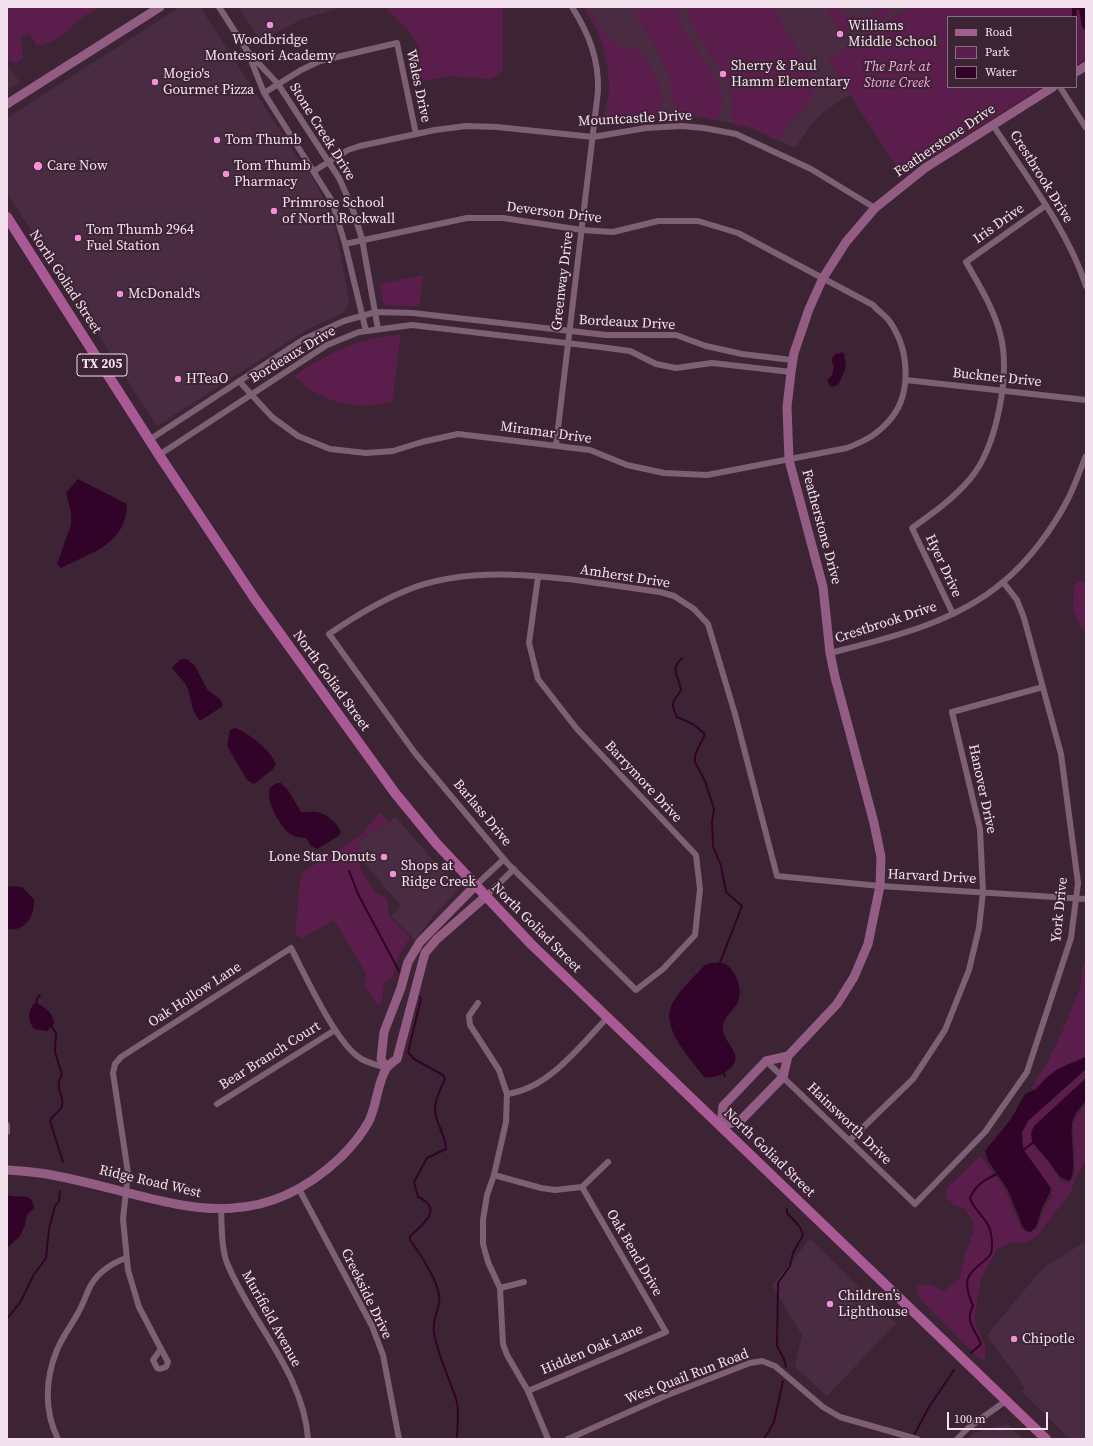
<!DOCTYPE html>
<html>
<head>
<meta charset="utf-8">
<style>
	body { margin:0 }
	#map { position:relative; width:1093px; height:1446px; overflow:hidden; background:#3d2435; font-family:"Source Serif 4",serif }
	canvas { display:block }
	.frame { position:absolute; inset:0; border:8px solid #f3e2ed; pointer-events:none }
	.legend { position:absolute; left:947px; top:16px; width:130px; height:72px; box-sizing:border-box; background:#3d2435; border:1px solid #86707f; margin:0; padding:5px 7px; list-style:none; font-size:12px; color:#f3e2ed }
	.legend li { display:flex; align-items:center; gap:8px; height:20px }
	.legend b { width:20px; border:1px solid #86707f }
	.scale { position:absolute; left:947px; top:1412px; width:101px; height:18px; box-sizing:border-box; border:2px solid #f3e2ed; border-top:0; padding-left:5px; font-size:12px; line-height:14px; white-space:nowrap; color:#f3e2ed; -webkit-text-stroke:3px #3d2435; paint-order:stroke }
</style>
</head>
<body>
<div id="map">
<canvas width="1093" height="1446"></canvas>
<div class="frame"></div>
<ul class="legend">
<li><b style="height:5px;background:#a95993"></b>Road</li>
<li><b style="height:11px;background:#5b1d4b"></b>Park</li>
<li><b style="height:11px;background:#320328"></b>Water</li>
</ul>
<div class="scale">100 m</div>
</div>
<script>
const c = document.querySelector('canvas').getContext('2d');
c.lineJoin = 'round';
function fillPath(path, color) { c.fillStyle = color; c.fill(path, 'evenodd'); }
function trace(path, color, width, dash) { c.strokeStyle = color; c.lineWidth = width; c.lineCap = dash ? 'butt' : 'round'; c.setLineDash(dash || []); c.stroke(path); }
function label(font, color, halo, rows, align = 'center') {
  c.font = font + ' "Source Serif 4",serif'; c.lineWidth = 4; c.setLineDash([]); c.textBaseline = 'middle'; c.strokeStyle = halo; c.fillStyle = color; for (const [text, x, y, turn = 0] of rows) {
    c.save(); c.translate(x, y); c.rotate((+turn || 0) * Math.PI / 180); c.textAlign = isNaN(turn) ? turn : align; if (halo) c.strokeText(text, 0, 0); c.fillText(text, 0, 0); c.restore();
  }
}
fillPath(new Path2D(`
	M180,7H200L299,160L301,159L311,174L328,208L336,230L349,302L343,313L308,329L157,426L7,193V118Z
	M238,7H344L302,19L261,41Z
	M584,7H910L828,60L850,94L822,113L810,126L795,148L771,136L745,126L707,118L682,116L654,118L606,124L609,87L607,60L601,38Z
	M7,65L20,82L7,90Z
	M396,817L458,890L435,914L415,940L391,916L401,906L351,847Z
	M810,1239L896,1323L827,1396L795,1367L802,1335L772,1285Z
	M1086,1241V1439H1070L1021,1391L1025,1388L987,1335L1042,1269Z
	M1007,1424L1023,1439H967L973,1433Z`), '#4a2c42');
fillPath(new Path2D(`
	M7,7H101C96,10 90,13 84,16C71,26 54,47 36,45L33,38L27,34L21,38L23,59L17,63L7,60Z
	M385,7H503V70L491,79L448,76L425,81L419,75C424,34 409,35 385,7Z
	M585,7H588L610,42L615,39L621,47L638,48C653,66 668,93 660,117L639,119L615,124H610L605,121C604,110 609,100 609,90C610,60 600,32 585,7Z
	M644,7H647L650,11L655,7H677L681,24L718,82C723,95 725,108 716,119L710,120L705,116H681L672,98L670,79L658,55L659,54L634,13Z
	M689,7H776C782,36 823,67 812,96C806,111 787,120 781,138L772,139C762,128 749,127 735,125L734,123C728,109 735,95 725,77C717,63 683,21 689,7Z
	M825,7H836L848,16L861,18L873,14L883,7H894C884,23 865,29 847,25L849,29L841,33Z
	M910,7H1086V59L1076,65V17H948V87H1042L902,176L828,60Z
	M423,275L419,307L384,305L379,284Z
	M401,334L392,401C355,412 321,402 294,376C332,351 355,340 401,334Z
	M1086,581V637L1073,611L1074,585L1078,582Z
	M380,812L390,823L360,840L359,866L375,893L387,898L389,916L410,937L399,955L392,978L384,982L382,1001L378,1006L364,984L366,974L334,920L302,939L295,933L300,883L303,872L361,835Z
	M1086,957V1057C1066,1062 1049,1074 1035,1089L1031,1088L1048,1061L1060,1037L1080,988L1082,971Z
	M1086,1069V1078L1034,1126L1032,1142L1049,1162L1061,1181L1066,1183L1071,1181L1075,1172L1073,1123L1086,1102V1160L1076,1177L1071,1192L1037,1236L1028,1242L1011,1243L997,1249L981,1279L975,1314L976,1324L986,1348L985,1359H980L920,1299L917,1289L919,1285L930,1284L944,1291L960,1278L964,1257L973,1233V1222L965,1209L954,1205L945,1196L949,1186L981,1156L1005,1189L1021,1228L1029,1233L1037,1229L1044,1209L1052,1196V1190L1024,1151L1021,1140L1022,1132L1028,1121Z`), '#5b1d4b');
fillPath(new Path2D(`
	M1072,7H1086V31L1082,27L1079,10L1077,9L1076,19V17H1072Z
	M842,352L845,355L844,358C849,365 842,377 838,385L831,387L827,380L832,375L834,366L831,360L836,353L838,354Z
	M78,479L127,504C127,544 90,553 61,568L57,564L71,525V512L66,493Z
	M181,659H187L195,666L207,689L221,700L223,706L200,721C190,710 192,697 186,685C182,678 176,675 172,667Z
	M235,728C249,733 272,751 276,765L273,769L254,784L247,780L227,746L230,730Z
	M277,783H281L288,790L301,812C306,813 312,811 317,812C327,814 339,824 341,833L337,837L317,849L311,846L306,838C301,838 295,837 290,834C280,826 268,805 269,792C269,787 273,785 277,783Z
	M7,886L22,887L34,899C35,916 26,932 7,929Z
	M710,963C714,963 721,962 725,964C737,971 743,990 738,1002C734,1010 724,1017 723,1025C720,1044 752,1056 724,1073C717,1077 712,1078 704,1077C691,1060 664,1031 670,1009C674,995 695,976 705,965Z
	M35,1003C44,1005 55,1015 54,1024L47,1031L34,1029C28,1021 27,1011 35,1003Z
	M1086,1057V1069L1028,1121L1022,1132L1023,1149L1051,1188C1049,1195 1046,1200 1043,1206C1038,1215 1040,1227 1030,1232L1025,1230L1022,1225L1008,1190L988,1161L985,1151L1011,1119L1025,1094L1036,1089L1046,1078L1058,1069Z
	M1086,1078V1101C1080,1107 1076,1112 1073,1119C1068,1134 1079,1172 1069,1181L1060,1177L1049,1162L1032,1142L1031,1133L1034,1126Z
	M7,1195C17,1199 33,1191 34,1208L27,1215L25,1225L20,1236L7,1248Z`), '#320328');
trace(new Path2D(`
	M682,658C669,671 679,675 681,690C674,703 669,700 677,717L693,724L705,734L695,755V762L705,781L714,809L712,822L713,846L721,866L726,892L742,906L719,965
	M349,871L358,894L399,971
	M420,997L421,999L408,1052L414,1059L443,1075L445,1079C441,1088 435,1098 435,1109C435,1123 446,1135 446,1149L427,1158L414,1182L418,1197C444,1208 423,1225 410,1236V1240C420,1253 442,1286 439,1303C437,1313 432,1323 434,1333C438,1356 449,1377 456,1399C460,1410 457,1427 457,1439
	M36,1005L37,999L40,995
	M51,1026L56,1033L55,1052L62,1075C53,1087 65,1095 62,1106C60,1112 52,1115 50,1121L63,1162
	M722,1071L725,1076
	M1022,1151L1035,1141
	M7,1319L21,1301L33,1276L46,1258L49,1229L55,1206L59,1201L60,1191
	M971,1353L981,1344C976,1330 964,1322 973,1306C970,1299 967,1291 967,1283C968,1270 984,1263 990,1255C993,1251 992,1239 991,1234C990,1221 974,1211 970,1198C976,1184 986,1179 999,1173
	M786,1367L784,1359L777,1346L778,1283L790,1266L793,1253L803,1235L800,1227L787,1213V1209
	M913,1437L929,1407L954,1370
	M764,1439L774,1422L783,1381`), '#320328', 2);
trace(new Path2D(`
	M219,7L248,52L278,84L339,178L352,207L362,239L378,329
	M249,55L264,93L332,201L345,244L366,331
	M1060,87L1086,128
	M264,93L301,70L320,61L397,43L416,134
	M993,125C1025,175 1068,230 1086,286
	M314,171L348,150L360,146L435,130L466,126L497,127L593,137L646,128L682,126L704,128L736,134L811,169L875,208
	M906,380L1086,400
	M239,381L272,417L298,436L330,449L366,453L393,451L422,442L458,434L590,450L627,465L664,473L707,475L847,448C862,442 875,436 886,424C913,398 910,351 890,322C886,316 878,311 873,305L738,233L698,221H658L613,232L582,230L503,218H467L345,244
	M149,440L304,339L344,321L376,312L413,313L606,335H676L706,346L742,354L792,360
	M556,445L598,91C599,59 589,34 572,7
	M159,455L327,345L359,332L412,325L600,347L630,351L656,364L676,368L712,363L791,372
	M538,577L529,643L538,679L577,729L696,855L700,889L695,935L663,969L636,990L508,864L415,753L329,634C354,617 378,602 405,591C481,559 582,582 660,592L674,596L694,609L708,624L735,714L777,876L880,886L1086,899
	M953,614L912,528C933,513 953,499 970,479C997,447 1011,373 1000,333C993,307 979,285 966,262L1045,206
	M830,653C889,638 955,623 1003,582C1029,561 1053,528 1068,499C1075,485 1080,470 1086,456
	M475,886L504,859
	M485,897L514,869
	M478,1003L469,1016L470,1025L499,1070L507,1094L506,1122L494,1175L487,1195L483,1220V1244L488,1262L500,1288L503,1344L507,1355L528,1391L548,1439
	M766,1061L915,1204L985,1132L1027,1072L1071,938L1078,883L1061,754L1024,618L1017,600L1003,582
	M507,1094C548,1089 579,1047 607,1018
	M217,1104L335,1030
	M7,1125V1132
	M849,1141L913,1079L945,1030L969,970L979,928L983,892L980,829L952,712L1043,687
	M494,1175L541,1188L555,1190L582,1187L608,1162
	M299,1189L372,1326L383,1355L399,1439
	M221,1209C222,1227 221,1246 227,1263C251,1322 304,1374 308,1439
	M500,1288L524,1282
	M161,1349L139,1307L128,1270L123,1219L128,1173L113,1073L115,1064L121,1057L291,948C305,975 336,1043 360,1058C367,1063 378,1065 386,1068
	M161,1349L168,1362L166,1367L160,1369L157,1368L153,1360Z
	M528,1391L666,1332L582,1187
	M58,1439C44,1411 45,1379 57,1350C62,1337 71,1326 78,1313C82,1306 85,1298 88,1291C95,1274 110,1264 126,1258
	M568,1439L665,1396L750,1363L762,1361L775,1366L823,1407L840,1417L917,1439
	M957,1439L968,1428L1007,1400`), '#7d6073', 6);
trace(new Path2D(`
	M1076,72L1086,66
	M7,104L160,7
	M788,1056L783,1077L740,1121L721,1126L723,1106L766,1061L788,1056L837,1004L854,977L868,944L880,886L881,857L874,823L835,677L830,653L823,587L789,460L787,407L791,372L794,353L809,309L823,278L846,242L875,208L925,168L1053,87
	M386,1068L381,1059L384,1032L401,988L408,962L420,942L475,886
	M7,1170C22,1171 37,1172 52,1175C161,1195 245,1248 341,1157C351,1147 362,1134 369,1121C377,1105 377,1084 386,1069C388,1065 393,1062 397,1059L425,953L437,939L485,897`), '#935d83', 9);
trace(new Path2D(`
	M7,217L159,455L255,599L395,793L436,843L531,944L1046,1439`), '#a95993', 10);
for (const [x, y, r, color] of [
	[270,25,4,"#f391d5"],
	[840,34,4,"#f391d5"],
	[723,74,4,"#f391d5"],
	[155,82,4,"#f391d5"],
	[217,140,4,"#f391d5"],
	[38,166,5,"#f391d5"],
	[226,174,4,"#f391d5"],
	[274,211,4,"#f391d5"],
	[78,238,4,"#f391d5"],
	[120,294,4,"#f391d5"],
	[178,379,4,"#f391d5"],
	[384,857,4,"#f391d5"],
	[393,874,4,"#f391d5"],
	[830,1304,4,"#f391d5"],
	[1014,1339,4,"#f391d5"]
]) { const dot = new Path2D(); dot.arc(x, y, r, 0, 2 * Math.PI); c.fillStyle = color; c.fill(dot); trace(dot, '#3d2435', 1.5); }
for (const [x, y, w] of [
	[102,365,50]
]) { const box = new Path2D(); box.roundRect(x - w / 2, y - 11, w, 22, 3); c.fillStyle = '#3d2435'; c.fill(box); trace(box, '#f3e2ed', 1); }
label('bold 13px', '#f3e2ed', null, [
	["TX 205",102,365]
]);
label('14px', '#f3e2ed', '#3d2435', [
	["Williams",848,26],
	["Middle School",848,42],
	["Woodbridge",270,40,"center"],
	["Montessori Academy",270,56,"center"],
	["Sherry & Paul",731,66],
	["Hamm Elementary",731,82],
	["Mogio's",163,74],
	["Gourmet Pizza",163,90],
	["Tom Thumb",225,140],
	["Care Now",47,166],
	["Tom Thumb",234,166],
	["Pharmacy",234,182],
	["Primrose School",282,203],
	["of North Rockwall",282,219],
	["Tom Thumb 2964",86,230],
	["Fuel Station",86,246],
	["McDonald's",128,294],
	["HTeaO",186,379],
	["Lone Star Donuts",376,857,"right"],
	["Shops at",401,866],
	["Ridge Creek",401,882],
	["Children’s",838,1296],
	["Lighthouse",838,1312],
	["Chipotle",1022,1339]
], 'left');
label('italic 14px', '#f8aadf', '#3d2435', [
	["The Park at",897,67],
	["Stone Creek",897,83]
]);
label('14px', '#f3e2ed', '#3d2435', [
	["Wales Drive",418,86,78],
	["Mountcastle Drive",635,119,-3],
	["Stone Creek Drive",322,132,58],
	["Featherstone Drive",945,141,-34],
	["Crestbrook Drive",1041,177,58],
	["Deverson Drive",554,213,7],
	["Iris Drive",999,224,-35],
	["Greenway Drive",563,281,-83],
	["North Goliad Street",65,282,57],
	["Bordeaux Drive",627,323,3],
	["Bordeaux Drive",293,355,-31],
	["Buckner Drive",997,378,6],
	["Miramar Drive",546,433,8],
	["Featherstone Drive",821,527,75],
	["Hyer Drive",943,566,65],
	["Amherst Drive",625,577,9],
	["Crestbrook Drive",886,623,-18],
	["North Goliad Street",331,681,54],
	["Barrymore Drive",643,782,47],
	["Hanover Drive",982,789,78],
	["Barlass Drive",482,813,50],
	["Harvard Drive",932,877,3],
	["York Drive",1060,910,-84],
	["North Goliad Street",536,928,45],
	["Oak Hollow Lane",195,995,-33],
	["Bear Branch Court",270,1056,-32],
	["Hainsworth Drive",849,1124,44],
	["North Goliad Street",769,1153,44],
	["Ridge Road West",150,1182,13],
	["Oak Bend Drive",634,1253,60],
	["Creekside Drive",366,1294,64],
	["Murifield Avenue",271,1319,61],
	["Hidden Oak Lane",592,1350,-23],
	["West Quail Run Road",687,1377,-21]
]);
</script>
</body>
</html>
